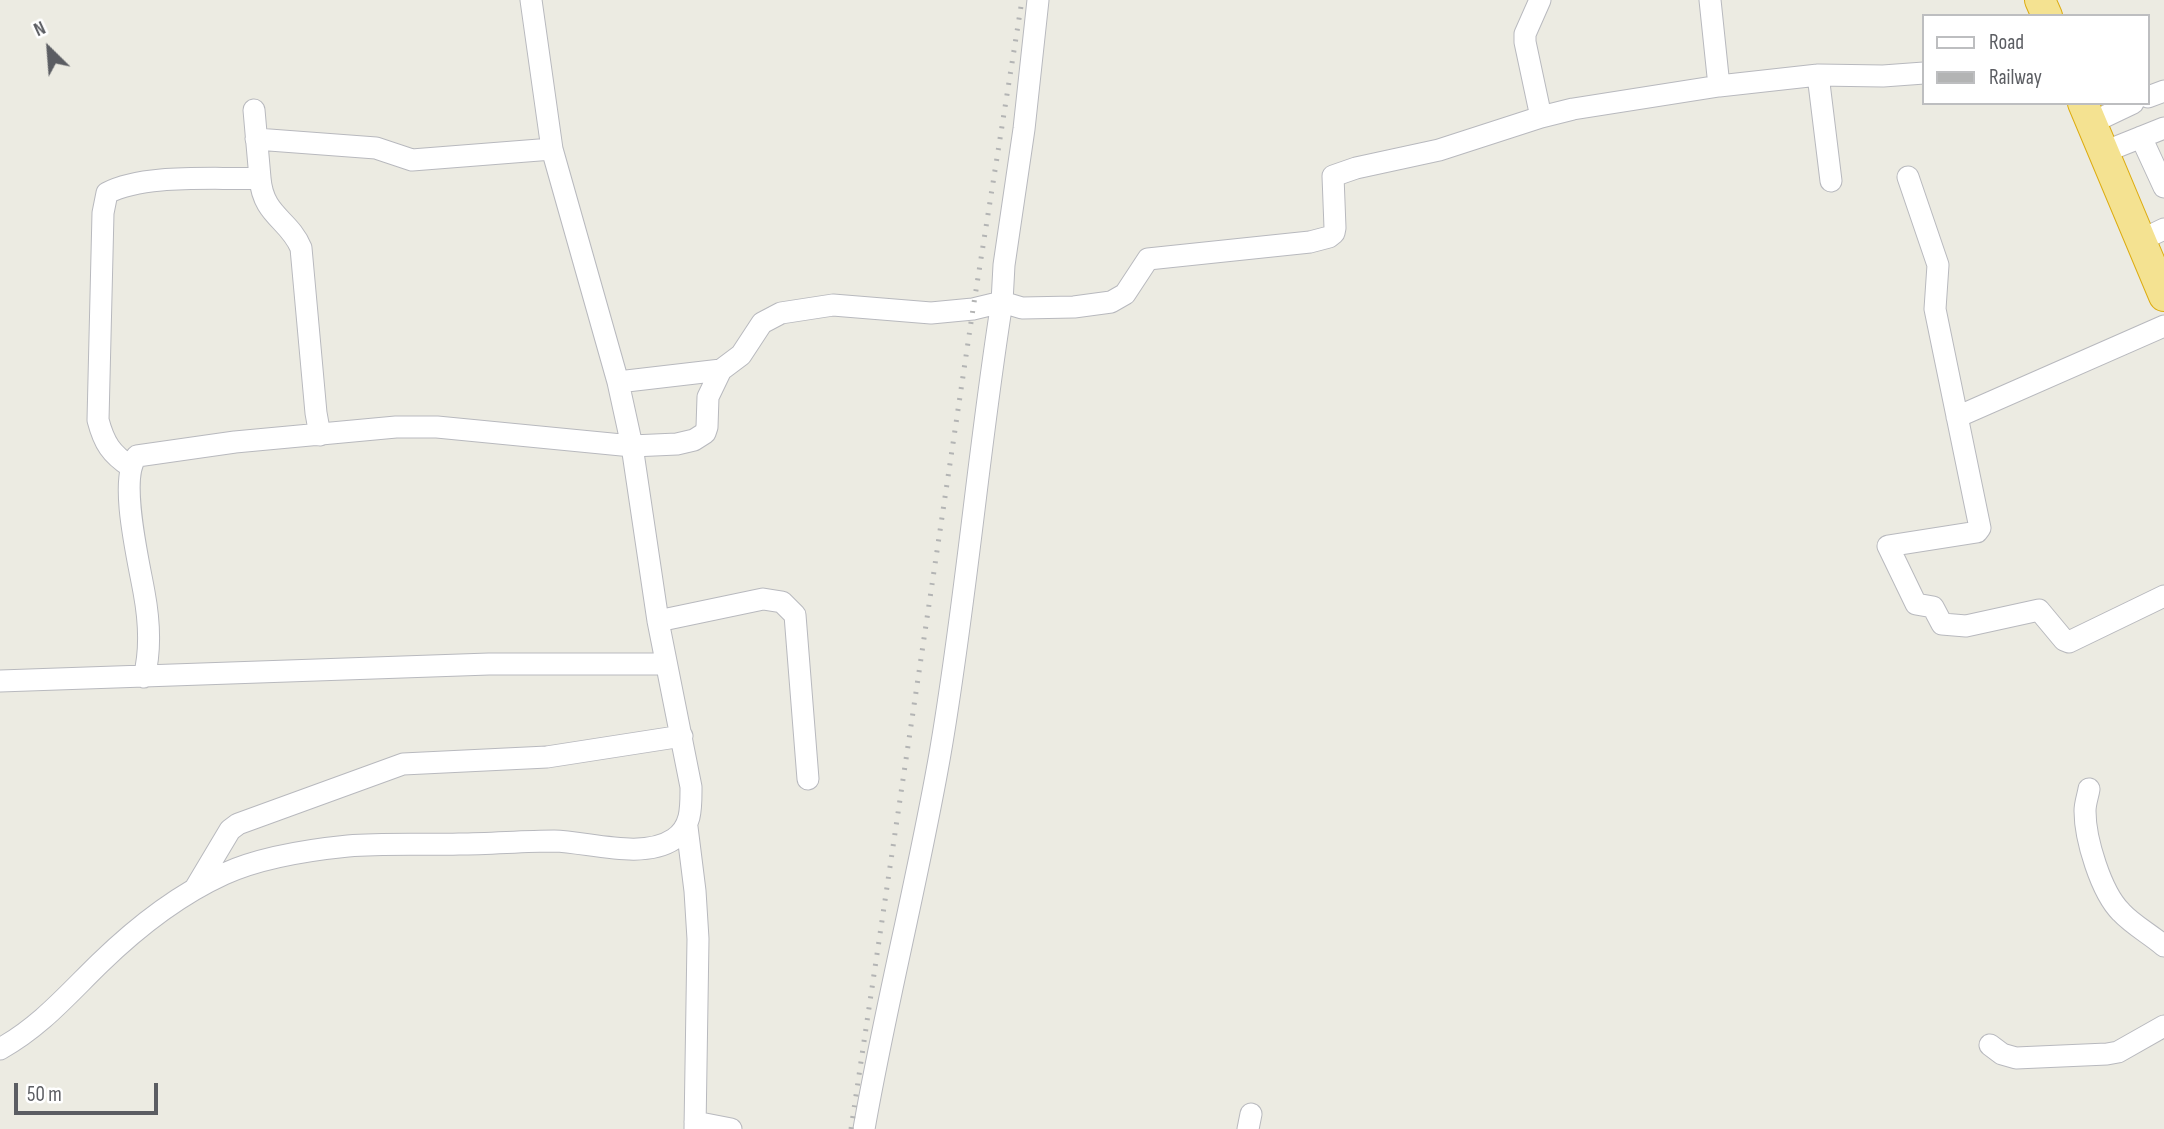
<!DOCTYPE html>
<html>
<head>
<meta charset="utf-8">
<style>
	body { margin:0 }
	#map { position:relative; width:2164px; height:1129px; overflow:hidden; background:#ecebe2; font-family:"Sofia Sans Condensed",sans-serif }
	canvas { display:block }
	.legend { position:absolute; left:1922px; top:14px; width:228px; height:91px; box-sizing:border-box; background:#fff; border:2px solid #bdbec0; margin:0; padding:9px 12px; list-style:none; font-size:21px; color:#5b5d62 }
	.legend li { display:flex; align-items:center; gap:14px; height:35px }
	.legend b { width:35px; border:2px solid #bdbec0 }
	.north { position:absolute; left:14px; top:14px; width:70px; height:70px; -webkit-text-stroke:5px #fff; paint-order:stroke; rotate:335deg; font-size:19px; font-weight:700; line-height:28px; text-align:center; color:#5b5d62 }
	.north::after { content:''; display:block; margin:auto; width:24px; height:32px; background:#5b5d62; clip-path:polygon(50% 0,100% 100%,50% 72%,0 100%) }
	.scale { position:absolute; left:14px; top:1083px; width:144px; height:32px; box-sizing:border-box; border:4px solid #5b5d62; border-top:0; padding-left:9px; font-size:21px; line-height:24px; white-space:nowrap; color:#5b5d62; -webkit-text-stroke:5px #fff; paint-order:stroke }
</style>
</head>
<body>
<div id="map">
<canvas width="2164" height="1129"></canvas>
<ul class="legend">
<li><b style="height:9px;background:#fff"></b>Road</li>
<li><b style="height:9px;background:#b3b4b4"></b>Railway</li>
</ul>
<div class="north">N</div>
<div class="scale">50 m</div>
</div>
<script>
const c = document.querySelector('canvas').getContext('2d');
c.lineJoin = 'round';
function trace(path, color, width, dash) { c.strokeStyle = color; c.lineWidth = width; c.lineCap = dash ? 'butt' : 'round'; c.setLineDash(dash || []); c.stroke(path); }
const minor = new Path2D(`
	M1540,0L1525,34V42L1541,117
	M1710,0L1719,86
	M1818,75L1831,181
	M2148,97L2164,91
	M254,110L260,178
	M2091,123L2133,103
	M2141,137L2164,187
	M256,139L376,148L412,160L552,149
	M2104,152L2164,128
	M1908,177L1938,265L1935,309L1980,528L1977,532L1888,546L1916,604L1933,607L1942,624L1966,626L2039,610L2064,640L2069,642L2164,596
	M2141,240L2164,229
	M618,382L721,370
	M1957,417L2164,326
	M131,467C111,454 104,443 98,420L103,213L107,193C146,173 216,180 260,178C263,216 289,219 301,248L316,413L320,435
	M658,621L763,599L782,602L795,615L808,779
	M144,677C151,650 149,619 144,592C139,563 118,477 137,456L235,442L396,427H437L632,446L677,444L694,440L705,433L707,427L708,397L721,370L741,355L762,323L781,313L833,305L931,313L973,309L1002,302L1022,308L1074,307L1111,302L1125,294L1148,259L1310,242L1329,237L1334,233L1335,228L1333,176L1356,168L1439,150L1541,117L1573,109L1719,86L1818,75L1883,76L1924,73
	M0,681L489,664H665
	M2089,789C2088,796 2085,803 2085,811C2085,839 2101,892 2121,912C2133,925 2150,934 2164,946
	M687,827L695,891L698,939L695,1129
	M196,887L230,830L238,824L403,764L547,757L682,736
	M1990,1045L2002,1054L2016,1058L2107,1054L2118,1052L2164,1026
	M0,1049C41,1026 67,995 100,963C136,928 178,895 224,874C261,857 308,850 348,846C385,843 422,845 459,844C491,844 522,841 554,841C589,842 643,860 674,839C692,827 691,807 691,787L658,621L632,446L618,382L552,149L531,0
	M695,1122L731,1129
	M864,1129C886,1003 918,880 940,754C966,604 978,452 1002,302L1004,265L1024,129L1038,0
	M1248,1129L1251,1114`);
const highway = new Path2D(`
	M2040,0L2047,16
	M2083,103L2164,296`);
trace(minor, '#b8b9be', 23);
trace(highway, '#ddac11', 32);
trace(minor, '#fff', 21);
trace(highway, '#f4e291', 30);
trace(new Path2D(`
	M851,1129L973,309L1022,0`), '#b3b4b4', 5, [2, 9]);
</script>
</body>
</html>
